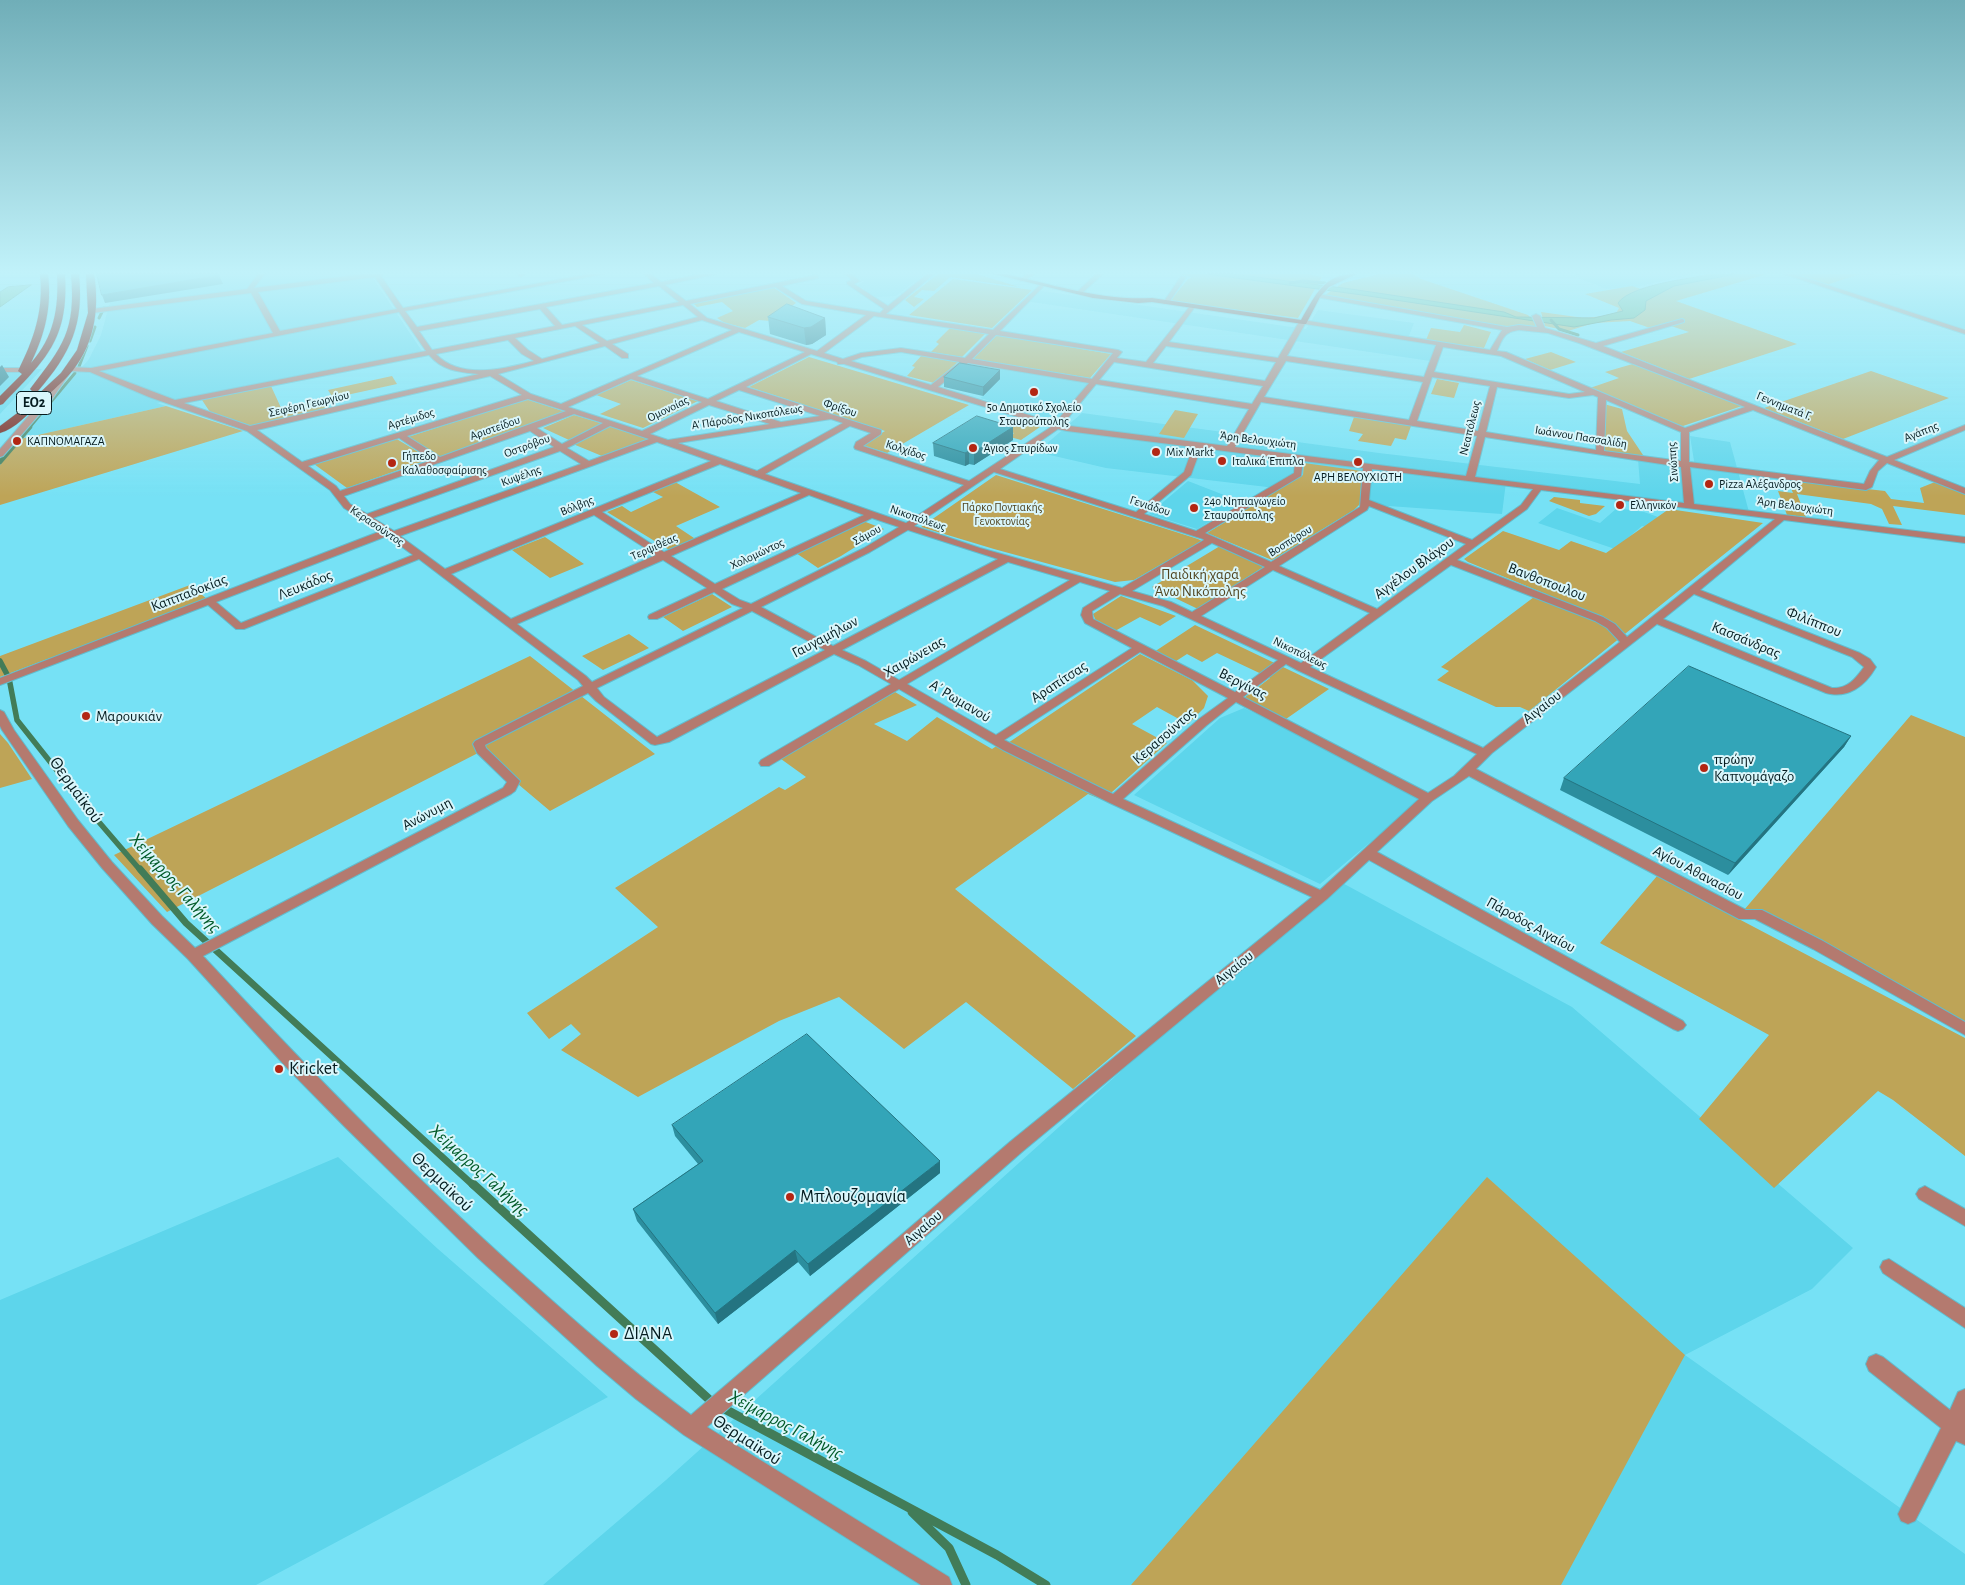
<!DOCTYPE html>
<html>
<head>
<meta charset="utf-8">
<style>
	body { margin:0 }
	canvas { display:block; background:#76e1f5 }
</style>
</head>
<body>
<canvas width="1965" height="1585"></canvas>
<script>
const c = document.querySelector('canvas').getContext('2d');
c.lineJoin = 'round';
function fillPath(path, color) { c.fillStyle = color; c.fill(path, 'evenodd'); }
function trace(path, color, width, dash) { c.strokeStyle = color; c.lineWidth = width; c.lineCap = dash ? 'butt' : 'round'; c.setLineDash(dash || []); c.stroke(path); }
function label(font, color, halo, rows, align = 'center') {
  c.font = font + ' "Alegreya Sans",sans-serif'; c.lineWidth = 4; c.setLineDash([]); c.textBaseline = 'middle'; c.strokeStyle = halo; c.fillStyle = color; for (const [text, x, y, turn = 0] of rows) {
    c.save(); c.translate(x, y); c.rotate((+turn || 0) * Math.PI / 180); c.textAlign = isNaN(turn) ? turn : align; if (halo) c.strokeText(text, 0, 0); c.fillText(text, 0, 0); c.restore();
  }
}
fillPath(new Path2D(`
	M107,274H370L422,351L157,403L166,406L20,439L89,359L101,335L110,302Z
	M853,274H925L896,296L876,297L857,285L864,282Z
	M1578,274H1691L1636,287L1606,289L1574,276Z
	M1860,274L1965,276V328L1963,329L1823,286Z
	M1035,290L1306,329L1318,310L1414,323L1409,336L1445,341L1437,362L1025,301Z
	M992,368L1089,383L1058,419H1051L980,398L983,396L984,376Z
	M0,369H42L0,414Z
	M1082,413L1379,453L1640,484L1638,459L1695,467L1690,436L1730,442L1749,512L1506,482L1502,514L1360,504L1362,471L1304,464L1303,475L1284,487H1267L1106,468L1037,452Z
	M1188,481L1242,502L1197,529L1149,514Z
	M1557,508L1600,523L1617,508L1644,512L1658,517L1646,527L1642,526L1615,549L1538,523Z
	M1244,708L1290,730L1421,800L1320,884L1134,795L1220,718Z
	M1335,879L1572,1007L1853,1248L1812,1289L1685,1355L1965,1554V1585H543L666,1480Z
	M338,1157L438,1249L608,1397L256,1585H0V1300Z`), '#5dd5eb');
fillPath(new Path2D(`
	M938,274H977L1019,287L950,277L934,291L922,290L914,297L924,299L914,307L905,300Z
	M1179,274H1308L1322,277L1298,318L1170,301L1188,279L1192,277Z
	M1379,274H1413L1421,279L1528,315L1536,324L1535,326H1499L1325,295L1343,283Z
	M1707,274H1767L1676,301L1797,344L1689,379L1621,352L1689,332L1665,324L1650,328L1630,321L1594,323L1568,331L1545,326L1541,312L1584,318L1615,315L1619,308L1585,294L1632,286L1641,289Z
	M1788,274H1860L1823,286Z
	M953,279L1032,290L992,328L909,315Z
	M773,287L796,303L771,321L759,320L745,328L725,323L717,318L733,311L722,302L697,307L693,303Z
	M1464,325L1491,332L1484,348L1426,340L1431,328L1460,332Z
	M950,328L986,333L962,357L931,352L939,344L936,342Z
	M997,335L1111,354L1090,378L973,359Z
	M1551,352L1576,362L1550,370L1525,359Z
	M922,355L959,361L934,383L907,376L915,367L912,366Z
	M809,357L969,405L887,453L862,445L885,431L749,387Z
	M1636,363L1741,404L1742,406L1683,426L1676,425L1590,388L1619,378L1605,372Z
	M1871,371L1949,398L1843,439L1764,408Z
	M392,376L397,384L333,398L328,390Z
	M1437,379L1459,383L1454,398L1431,394Z
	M631,380L698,401L643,428L600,414L621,404L596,395Z
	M271,386L282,410L324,400L331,409L255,427L210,412L202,400Z
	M526,399L566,412L439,457L408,437Z
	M1604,404L1622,409L1627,431L1645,458L1603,451Z
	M166,406L243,431L0,505V465L20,439Z
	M1175,410L1198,414L1184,438L1159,434Z
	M574,415L604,424L569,440L543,428Z
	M1354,417L1411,426L1406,440L1395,438L1391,446L1358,441L1363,434L1349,431Z
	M1019,421L1040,427L1021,440L1010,437L1014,433L1003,430Z
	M609,425L652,439L602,456L573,444Z
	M395,438L430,459L347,488L314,464Z
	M1304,463L1362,471L1360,504L1354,510L1272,560L1207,533L1303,475Z
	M996,475L1198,539L1202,541L1134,580L1115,582L994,549L921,527Z
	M1787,480L1885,491L1891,499L1924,503L1920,488L1935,482L1965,494V515L1893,506L1902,525L1889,524L1882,509L1871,504L1797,494L1806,517L1787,515L1778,491L1793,493Z
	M675,482L720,507L676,526L697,540L671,551L607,512L622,506L631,512L663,497L653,492Z
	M1554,497L1580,500V503L1605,506L1596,514L1589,516L1549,501Z
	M1669,509L1763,523L1529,711L1520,707H1496L1437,680L1449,671L1441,667L1534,597L1539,599L1546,594L1468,562L1464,559L1503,531L1559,550L1571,541L1606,553Z
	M863,521L884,529L841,556L818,568L796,553Z
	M545,537L584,564L550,578L512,550Z
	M1220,546L1265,566L1198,609L1152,587Z
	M190,585L207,599L0,677V656Z
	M712,594L732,607L683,631L663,617Z
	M1121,596L1176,616L1160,626L1140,617L1115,631L1096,621L1093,614Z
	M1195,625L1329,689L1286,719L1244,698L1270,678L1217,653L1202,662L1187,654L1173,663L1154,652Z
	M629,634L649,648L603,670L582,656Z
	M1140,654L1192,680L1208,696L1204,708L1188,724L1157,707L1132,724L1167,743L1103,800L1088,794L955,889L1136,1036L1073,1089L966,1002L904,1049L839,997L779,1021L638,1097L561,1050L581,1034L571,1024L549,1039L527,1013L658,927L615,888L779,787L785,790L806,777L781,759L895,692L917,705L874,724L907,741L937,717L992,749L1001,743L1005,745Z
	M530,656L655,754L550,811L480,752L167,912L114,855Z
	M1911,715L1965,737V1024L1744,910Z
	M0,734L8,743L32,779L0,788Z
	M1657,876L1965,1038V1156L1893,1100L1878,1091L1774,1188L1699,1119L1769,1035L1600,943Z
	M1487,1177L1685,1355L1561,1585H1131Z`), '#bea457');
const water = new Path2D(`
	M1207,274H1232L1351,289L1504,312L1516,317L1594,318L1623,311L1618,303C1631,283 1712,274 1735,274L1674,286L1646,301L1645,310L1634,318L1611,320L1574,327L1362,295Z
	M31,285L0,307V292L8,287Z`);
fillPath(water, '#5da670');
trace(water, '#427c58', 1);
trace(new Path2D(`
	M1290,283L1303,281L1325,283
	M99,318L104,308
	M1551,320L1559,329L1578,335
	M90,341L95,327
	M78,369L87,346
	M29,428L75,373`), '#427c58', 3);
trace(new Path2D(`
	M0,462L30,427`), '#427c58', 4.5);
trace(new Path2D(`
	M0,661L9,678L17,720L86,807L141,871`), '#427c58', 5.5);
trace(new Path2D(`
	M140,869L186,923L474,1186`), '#427c58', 7);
trace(new Path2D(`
	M473,1184L713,1403
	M721,1407L997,1555L1046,1585
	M912,1512L949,1548L966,1585`), '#427c58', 9);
const minor = new Path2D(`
	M258,274H265L254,288L363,274H383L381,276L403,308L589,274H604L405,311L417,327L654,283L644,274H651L661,282L701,274H716L665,285L686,301L816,275L818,276V278L782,286L806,301L880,313L884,309L847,284V282L852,280L845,274H852L860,281L854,284L888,306L927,274H934L886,314L993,330L1042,283L1045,285L1044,286L1000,331L1118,350L1122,352L1117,358L1146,362L1190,306L1192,305L1195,307L1169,342L1278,358L1299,322L1303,320L1490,350L1502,330L1316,297V295L1318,294L1507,327L1519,325L1537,327L1532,316L1536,314L1540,316L1545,328L1596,343L1682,319L1684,320V322L1603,346L1887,457L1965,425V430L1894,460L1965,488V494L1887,463L1878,471L1872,487L1866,490L1690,467L1694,504L1965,537V543L1784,520L1700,590L1860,653L1870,659L1876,667C1865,686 1848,699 1826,693L1657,624L1492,753L1476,769L1746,910H1762L1823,941L1965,1022V1035L1813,949L1755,919H1739L1469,776L1432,801L1377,852L1683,1021L1686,1025L1683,1029L1678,1031L1673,1029L1369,860L1327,899L1023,1151L707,1427L949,1577L952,1585H921L684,1435L636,1399L597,1366L478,1258L344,1126L288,1069L188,959L152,924L102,868L68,826L2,730L0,726V710L4,712L14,730L78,820L112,862L162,916L195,948L503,788L507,782L477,753L473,744L475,741L583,686L578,680L419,559L244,629H236L208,605L0,685V678L381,531L344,508L330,490L247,431L149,397L90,372L69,371L65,369L69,367L91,368L273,333L251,293L92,313L89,311L92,309L247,289ZM375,277L397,309L280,331L258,292ZM659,286L679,302L562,325L546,307ZM775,287L802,304L866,315L817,351L707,318L690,304ZM683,305L698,317L607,341L582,325ZM540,309L555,326L432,350L419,331ZM399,312L426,351L175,400L99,371ZM874,316L989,334L965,358L901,348L861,353L843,359L824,353ZM702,320L732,330L561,404L531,394L498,374L605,346L622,358H628V354L612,344ZM1305,324L1436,345L1424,377L1287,356ZM575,326L600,343L542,359L528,350L515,338ZM1519,330L1548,333L1579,343L1745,407L1685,428L1506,352L1497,351C1503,338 1504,332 1519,330ZM739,332L805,352L708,399L637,376ZM996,335L1113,353L1092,379L972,359ZM508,340L522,354L534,361C504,369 460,380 436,354ZM1166,346L1276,362L1265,381L1153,363ZM1443,347L1501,356L1585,392L1569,394L1434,372ZM901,352L960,362L931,385L851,361L862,357ZM811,354L837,362L838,364H844L1051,427L969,481L863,446L881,434V430L746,387ZM429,355C443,371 459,372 479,374L250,426L184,403ZM1286,361L1423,382L1409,420L1264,397ZM1114,362L1263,386L1252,404L1099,380ZM968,363L1089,383L1055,423L938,387ZM490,376L522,395L302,462L257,430ZM1432,377L1490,386L1478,431L1417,421ZM631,379L702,402L642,431L568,407ZM1096,384L1249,409L1227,446L1062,425ZM1497,387L1569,398L1593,395L1598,397L1596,450L1486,432ZM739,390L820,416L781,422L716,401ZM528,399L566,411L440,457L407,436ZM1606,400L1681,432V461L1604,451ZM1261,402L1477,436L1466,476L1235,447ZM709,405L770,424L668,440L650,434ZM1753,410L1879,460L1870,471L1864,484L1689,462V432ZM574,414L603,423L562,444L537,428ZM831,419L843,423L757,471L678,443ZM610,426L649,439L589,461L567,448ZM850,426L871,433L856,442L854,447L855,449L964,485L906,523L765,474ZM1058,429L1067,431L1193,447L1184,472L1136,512L1000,469ZM530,431L554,447L367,514L350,504L344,496ZM1485,437L1681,467L1684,503L1475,477ZM399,438L432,460L340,491L336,486L308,466ZM657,442L711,461L445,569L400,536ZM1201,448L1295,460L1294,473L1196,531L1144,514L1191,475ZM560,451L581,464L394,531L373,518ZM1303,461L1363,468L1360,507L1271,562L1205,533L1301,476ZM720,464L801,493L664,552L602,512ZM1372,469L1533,489L1521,505L1472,540L1369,500ZM994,472L1203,539L1204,540L1122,588L980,548L914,526ZM1541,490L1775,519L1627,637L1615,624L1603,617L1457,560L1527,509ZM809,495L864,515L715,584L671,556ZM1369,506L1466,544L1377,609L1279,566L1367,510ZM594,515L656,555L511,619L451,574ZM872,518L899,527L864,548L751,604L740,600L722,589ZM908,530L998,559L833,646L761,607L870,552ZM387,536L413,555L241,623L216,602ZM1212,543L1265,567L1192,612L1171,602L1132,591ZM663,560L707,588L649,615L648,617L649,619H657L714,592L732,604L743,608L592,682L586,676L517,624ZM1008,562L1070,580L899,680L866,661L842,650ZM1451,565L1595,621L1607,628L1620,642L1483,748L1310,667ZM1273,570L1370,613L1301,663L1201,616ZM1080,582L1110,591L1083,608L1081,615L1085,623L1132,648L996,735L907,684ZM1120,594L1163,606L1278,660L1235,692L1093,619L1092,611ZM1694,594L1852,657L1864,667C1856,678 1848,689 1832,688L1663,619ZM752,611L825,650L657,737L604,697L597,688ZM1140,652L1228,698L1199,719L1113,794L1004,740ZM834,654L858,665L891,684L761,760L759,763L761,766H769L899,689L1003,750L1110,803L1312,897L1011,1141L691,1415C641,1378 594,1338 548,1297C426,1190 313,1074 203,956L511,794L515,791L520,781L486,748L485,745L588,693L596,701L651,744L655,745L669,742ZM1286,664L1297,670L1477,754L1454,776L1428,793L1243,697ZM1236,702L1419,799L1320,890L1123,799L1207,725Z
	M526,274L521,277L518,275V274Z
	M1027,274H1035L1024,281H1020V279Z
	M1096,274H1103L1081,294H1077V292Z
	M1784,274H1794L1965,330V334Z
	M1181,276L1186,277L1168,304H1164L1163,303Z
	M0,368H23L27,370L23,372H0Z
	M63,371L70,373L50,402L3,456L0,457V449L44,398Z
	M1925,1186L1965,1209V1226L1919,1199L1916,1194L1919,1189Z
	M1889,1259L1965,1308V1328L1883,1273L1880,1267L1883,1261Z
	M1876,1354L1883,1357L1950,1410L1958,1392L1965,1389V1445L1956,1441L1915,1521L1908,1524L1901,1521L1898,1514L1941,1428L1869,1371L1866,1364L1869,1357Z`);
const major = new Path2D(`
	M994,274H1006C1054,285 1103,301 1152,298L1301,320C1316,295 1323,274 1356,274L1329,287L1320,297L1306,324H1303L1152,302L1138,303L1093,298Z`);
const highway = new Path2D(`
	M40,274H48C52,307 45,334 31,363C54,337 59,308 57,274H65C69,340 46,359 3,404L0,405V396L22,374L18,371C34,339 44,310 40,274Z
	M71,274H79C84,324 71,353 38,391H32L30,389C63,346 76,331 71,274Z
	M86,274H94C100,310 94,348 68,376C60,385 49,393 40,403C29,413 15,429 0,433V426L20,411L61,373L77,350L88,313Z`);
trace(minor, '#61bdce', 2);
trace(major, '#61bdce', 2);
trace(highway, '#61bdce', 1);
fillPath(minor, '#b47a6f');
fillPath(major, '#92291a');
fillPath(highway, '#771408');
fillPath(new Path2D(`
	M768,317L825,318L826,335L812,344L806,345L770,334Z
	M944,377L1000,379L983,396L944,387Z
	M1013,427V440L974,465L969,464L965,466L934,456L933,443Z
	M1851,736L1844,747L1728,875L1560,790L1564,778Z
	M672,1125L940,1173L810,1276L798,1262L718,1324L637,1221L633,1209L698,1164L675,1136Z`), '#2c8e9e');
fillPath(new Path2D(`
	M219,275L223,284L105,303L102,295Z
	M825,318L826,335L812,344L806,345L804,328Z
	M2,365L9,377L0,386V367Z
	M1000,370V379L983,396V387Z
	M1013,427V440L974,465V452Z
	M969,451V464L965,466V453Z
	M1851,736L1844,747L1728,875L1735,863Z
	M940,1161V1173L810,1276L808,1264Z
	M795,1250L798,1262L718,1324L715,1313Z`), '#247481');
const building = new Path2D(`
	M97,274H219V275L102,295Z
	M787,304L825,318L811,327L804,328L768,317Z
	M960,363L1000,370L983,387L944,377Z
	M977,416L1013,427L974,452L969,451L965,453L933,443Z
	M1689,666L1851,736L1735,863L1564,778Z
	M807,1034L940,1161L808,1264L795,1250L715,1313L633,1209L703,1161L672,1125Z`);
fillPath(building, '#33a5b8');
trace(building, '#247481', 1);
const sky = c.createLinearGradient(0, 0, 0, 496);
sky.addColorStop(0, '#70aeb8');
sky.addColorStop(0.55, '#c1f2fa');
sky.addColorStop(1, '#c1f2fa00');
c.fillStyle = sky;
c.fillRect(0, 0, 1965, 496);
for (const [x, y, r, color] of [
	[1034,392,5,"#b32613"],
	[17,441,5,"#b32613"],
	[973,448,5,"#b32613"],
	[1156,452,5,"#b32613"],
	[1222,461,5,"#b32613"],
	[1358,462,5,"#b32613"],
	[392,463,5,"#b32613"],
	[1709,484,5,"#b32613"],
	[1620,505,5,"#b32613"],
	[1194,508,5,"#b32613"],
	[86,716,5,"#b32613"],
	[1704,768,5,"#b32613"],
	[279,1069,5,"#b32613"],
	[790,1197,5,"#b32613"],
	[614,1334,5,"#b32613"]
]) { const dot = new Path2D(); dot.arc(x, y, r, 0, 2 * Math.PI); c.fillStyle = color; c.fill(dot); trace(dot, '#d9f6fb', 2); }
label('12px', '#041b1f', '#d9f6fb', [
	["Σεφέρη Γεωργίου",309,404,-13],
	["Γεννηματά Γ.",1784,406,22],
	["Φρίξου",840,408,18],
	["Ομονοίας",668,409,-26],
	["Α' Πάροδος Νικοπόλεως",747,417,-9],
	["Αρτέμιδος",411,419,-17],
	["Αριστείδου",495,428,-19],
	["Νεαπόλεως",1470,428,-76],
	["Αγάπης",1921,432,-22],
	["Ιωάννου Πασσαλίδη",1581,437,9],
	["Άρη Βελουχιώτη",1258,440,7],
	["Οστρόβου",527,446,-20],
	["Κολχίδος",906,450,18],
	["Σινώπης",1673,462,-94],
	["Κυψέλης",521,476,-20],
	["Βόλβης",577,506,-22],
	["Γενιάδου",1150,506,18],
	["Άρη Βελουχιώτη",1795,506,8],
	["Νικοπόλεως",918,518,19],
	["Κερασούντος",377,526,34],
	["Σάμου",867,535,-29],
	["Βοσπόρου",1290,541,-32],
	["Τερψιθέας",654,547,-24],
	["Χολομώντος",757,554,-25],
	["Νικοπόλεως",1300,653,26]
]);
label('12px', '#041b1f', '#d9f6fb', [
	["5ο Δημοτικό Σχολείο",1034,407,"center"],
	["Σταυρούπολης",1034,421,"center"],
	["ΚΑΠΝΟΜΑΓΑΖΑ",27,441],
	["Άγιος Σπυρίδων",983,448],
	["Mix Markt",1166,452],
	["Γήπεδο",402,456],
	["Καλαθοσφαίρισης",402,470],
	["Ιταλικά Έπιπλα",1232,461],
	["ΑΡΗ ΒΕΛΟΥΧΙΩΤΗ",1358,477,"center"],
	["Pizza Αλέξανδρος",1719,484],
	["24ο Νηπιαγωγείο",1204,501],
	["Σταυρούπολης",1204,515],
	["Ελληνικόν",1630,505]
], 'left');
label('12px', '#504420', '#d9f6fb', [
	["Πάρκο Ποντιακής",1002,507],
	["Γενοκτονίας",1002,521]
]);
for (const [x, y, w] of [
	[34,403,35]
]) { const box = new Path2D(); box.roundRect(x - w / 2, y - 11.5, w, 23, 4); c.fillStyle = '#d9f6fb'; c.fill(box); trace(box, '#041b1f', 1); }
label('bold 14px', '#041b1f', null, [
	["ΕΟ2",34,403]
]);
label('15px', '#041b1f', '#d9f6fb', [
	["Αγγέλου Βλάχου",1414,568,-36],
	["Βανθοπουλου",1547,582,21],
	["Λευκάδος",305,585,-22],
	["Καππαδοκίας",189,593,-21],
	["Φιλίππου",1814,622,22],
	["Γαυγαμήλων",825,637,-28],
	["Κασσάνδρας",1746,640,23],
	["Χαιρώνειας",914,657,-30],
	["Αραπίτσας",1059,682,-33],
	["Βεργίνας",1243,684,27],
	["Α΄ Ρωμανού",960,701,31],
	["Αιγαίου",1542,707,-38],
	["Κερασούντος",1164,736,-41],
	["Ανώνυμη",427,814,-28],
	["Αγίου Αθανασίου",1698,873,28],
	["Πάροδος Αιγαίου",1531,925,29],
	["Αιγαίου",1234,968,-39],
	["Αιγαίου",923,1228,-41]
]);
label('15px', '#504420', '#d9f6fb', [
	["Παιδική χαρά",1200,574],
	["Άνω Νικόπολης",1200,591]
]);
label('15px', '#041b1f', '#d9f6fb', [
	["Μαρουκιάν",96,716],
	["πρώην",1714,759],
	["Καπνομάγαζο",1714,776]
], 'left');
label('18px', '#041b1f', '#d9f6fb', [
	["Θερμαϊκού",76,790,54],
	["Θερμαϊκού",442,1182,44],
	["Θερμαϊκού",747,1440,33]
]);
label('18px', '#041b1f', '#d9f6fb', [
	["Kricket",289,1069],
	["Μπλουζομανία",800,1197],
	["ΔΙΑΝΑ",624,1334]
], 'left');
label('italic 19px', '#005a28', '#d9f6fb', [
	["Χείμαρρος Γαλήνης",175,883,48],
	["Χείμαρρος Γαλήνης",479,1170,42],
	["Χείμαρρος Γαλήνης",786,1425,28]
]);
</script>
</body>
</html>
